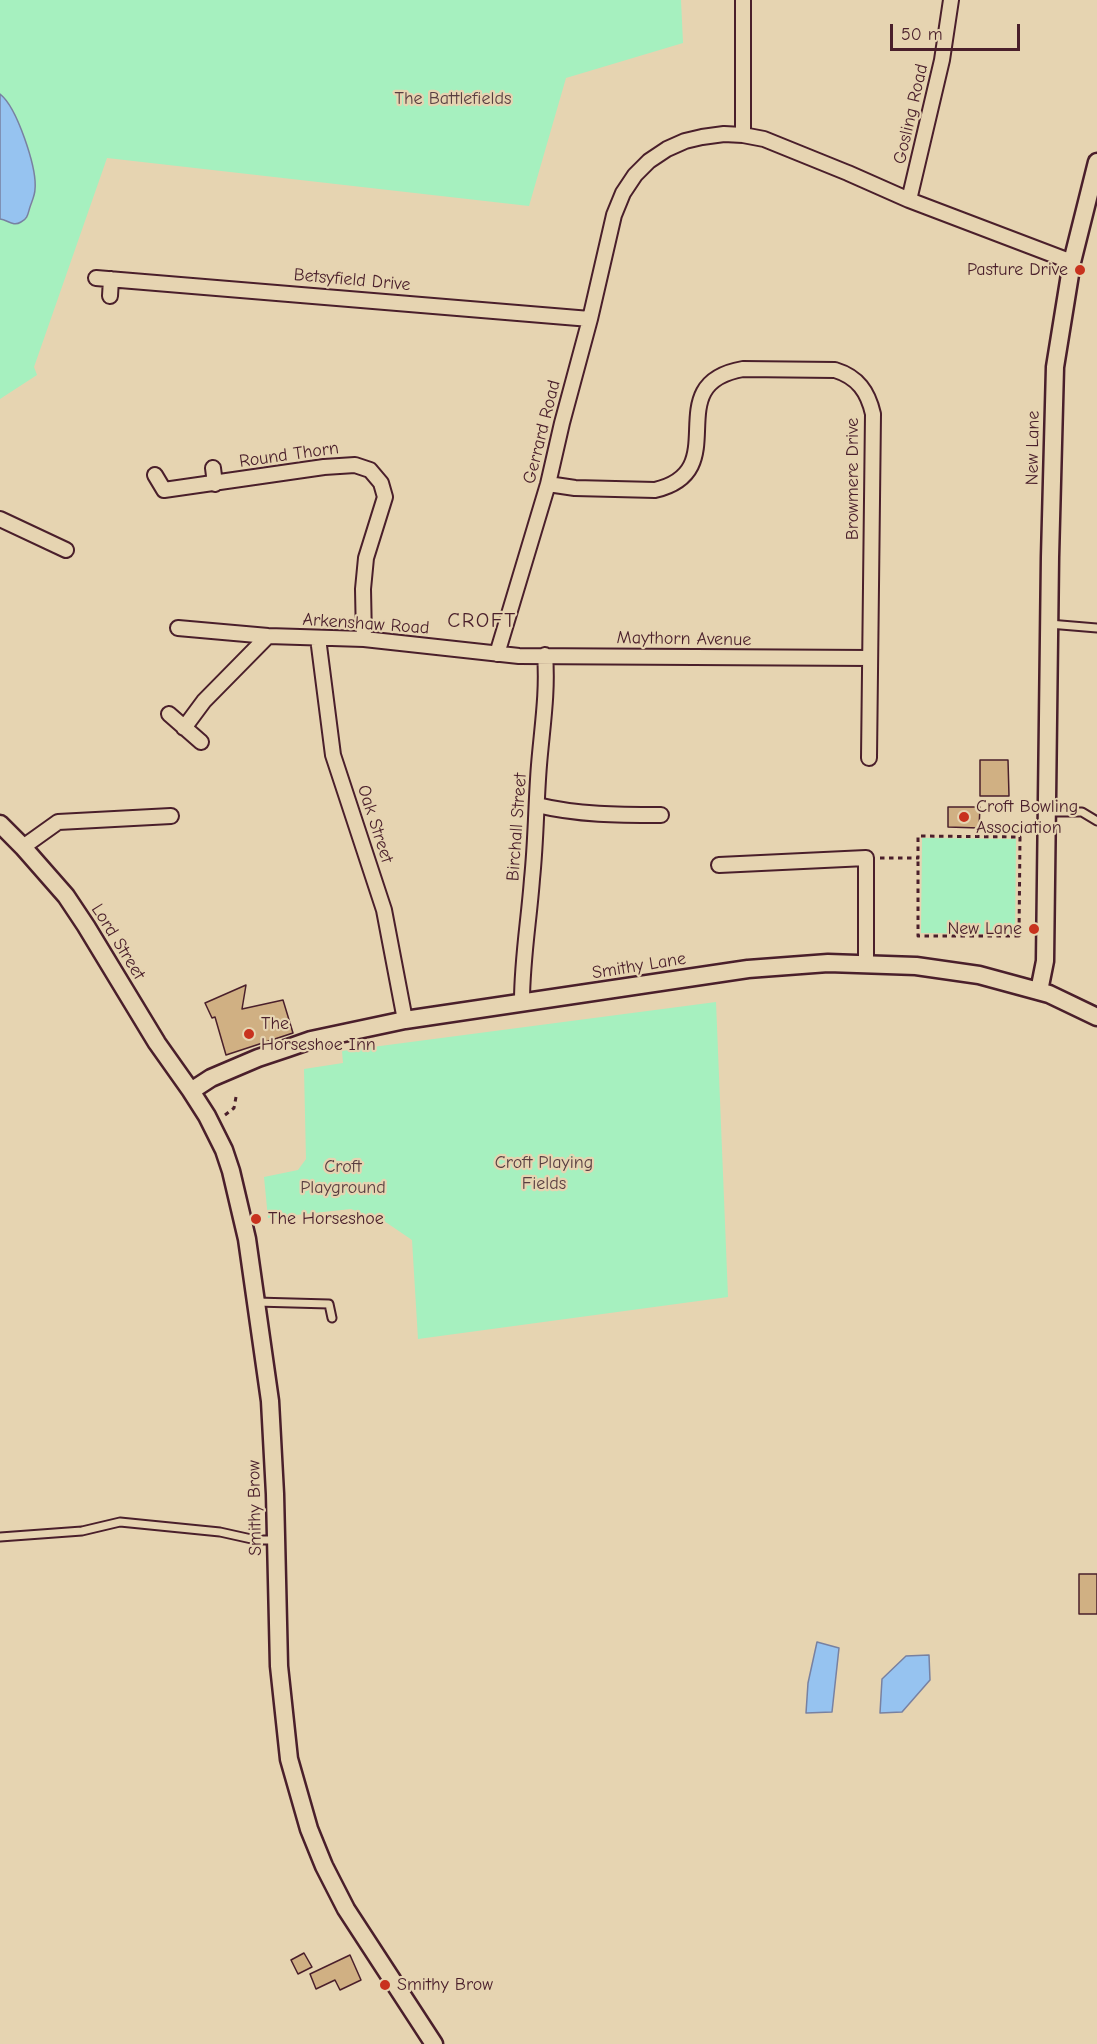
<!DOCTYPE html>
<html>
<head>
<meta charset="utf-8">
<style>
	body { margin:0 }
	#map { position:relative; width:1097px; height:2044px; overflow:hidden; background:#e6d4b1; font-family:"Comic Neue",sans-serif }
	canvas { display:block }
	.scale { position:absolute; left:890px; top:24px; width:130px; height:27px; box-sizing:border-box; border:3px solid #4a1f2b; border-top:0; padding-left:8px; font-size:18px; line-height:21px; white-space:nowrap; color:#4a1f2b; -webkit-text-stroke:4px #e6d4b1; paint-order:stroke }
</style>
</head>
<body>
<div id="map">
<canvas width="1097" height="2044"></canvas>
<div class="scale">50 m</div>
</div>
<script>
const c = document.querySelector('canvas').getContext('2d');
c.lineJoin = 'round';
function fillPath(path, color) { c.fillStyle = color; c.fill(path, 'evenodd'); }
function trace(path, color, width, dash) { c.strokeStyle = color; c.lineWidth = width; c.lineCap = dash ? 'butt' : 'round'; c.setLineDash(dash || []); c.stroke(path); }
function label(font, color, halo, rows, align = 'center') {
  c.font = font + ' "Comic Neue",sans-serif'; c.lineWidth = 4.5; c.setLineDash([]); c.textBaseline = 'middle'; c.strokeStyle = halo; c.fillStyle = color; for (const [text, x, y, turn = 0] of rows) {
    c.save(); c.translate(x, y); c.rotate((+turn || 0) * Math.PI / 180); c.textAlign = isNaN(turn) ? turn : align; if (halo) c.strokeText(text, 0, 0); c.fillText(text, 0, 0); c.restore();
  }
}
fillPath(new Path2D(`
	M0,0H681L683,43L566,78L529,206L107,158L34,367L37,375L0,399V219L27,218C30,209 34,200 35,190C38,170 17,107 0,94Z
	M922,838L1016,839L1015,934L921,933Z
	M716,1002L728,1297L418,1339L412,1240L387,1223L351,1209L268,1218L264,1177L298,1170L306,1159L304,1069L343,1063L342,1051Z`), '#a6f0bf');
const water = new Path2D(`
	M0,94C17,107 37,168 35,189C35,195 32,201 30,207C28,213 28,219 21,222C13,227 8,220 0,219Z
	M817,1642L839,1648L832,1712L806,1713L808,1683Z
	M929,1655L930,1680L902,1712L880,1713L882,1679L906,1656Z`);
fillPath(water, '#96c3f0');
trace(water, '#7881a1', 1.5);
const building = new Path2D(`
	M980,760H1008L1009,796H980Z
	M948,807H980L979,828L948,827Z
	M246,985L242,1009L283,1000L293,1033L226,1055L215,1017L212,1018L205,1003Z
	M1079,1574H1097V1614H1079Z
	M304,1953L312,1967L298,1974L291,1960Z
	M350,1955L361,1980L340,1990L335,1980L316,1989L310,1974Z`);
fillPath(building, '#d0b083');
trace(building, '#4a1f2b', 1.5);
const service = new Path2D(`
	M1049,624L1097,628
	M1047,812H1082L1097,821
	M256,1302L329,1304L332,1318
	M0,1537L82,1531L120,1522L220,1532L256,1540H276`);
const minor = new Path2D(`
	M743,0V135
	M909,200L942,60L951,0
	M96,278L590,319
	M110,296L111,279
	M213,468L215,484
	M155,475L164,490L324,467L355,465L370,470L381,483L385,497L366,558L363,589L364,639
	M548,484L575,488L655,490C737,471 656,384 743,369L835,370C858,377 868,392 873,414L869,758
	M0,519L66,550
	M178,628L268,636L364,639L519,656L870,658
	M318,638L333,755L384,910L405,1020
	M497,654L548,484L562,423L590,319L614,215L623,193L635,175L649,161L667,149L685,141L702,137L724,134L743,135L764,139L848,173L909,200L1072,262
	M169,714L201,742
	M184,728L204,701L268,636
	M537,805C578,815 619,815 661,815
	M23,847L58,822L171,816
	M719,865L866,858V963
	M522,1001C522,960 529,920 532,879C536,841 536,802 539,765C542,728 548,692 545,655`);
const tertiary = new Path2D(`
	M0,824L23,847L66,896L86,926L157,1043L191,1091L207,1116L224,1150L231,1171L247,1239L270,1401L275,1494L279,1666L289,1759L309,1829L324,1866L346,1909L434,2044
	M1039,991L1045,961L1050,557L1055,367L1072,262L1097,162
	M191,1091L211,1078L258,1058L288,1048L311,1040L405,1020L748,969L828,963L916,966L979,975L1049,994L1097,1017`);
trace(service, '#4a1f2b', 11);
trace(minor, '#4a1f2b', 18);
trace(tertiary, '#4a1f2b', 21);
trace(new Path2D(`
	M880,858H918V836L1020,837L1019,936H918V858
	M225,1115L234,1108L236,1097`), '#4a1f2b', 3, [4.5, 4.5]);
trace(service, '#e6d4b1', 7);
trace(minor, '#e6d4b1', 14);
trace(tertiary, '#e6d4b1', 16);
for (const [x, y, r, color] of [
	[1080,270,6,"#c8321e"],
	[964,817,6,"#c8321e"],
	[1034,929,6,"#c8321e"],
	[249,1034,6,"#c8321e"],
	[256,1219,6,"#c8321e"],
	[385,1985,6,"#c8321e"]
]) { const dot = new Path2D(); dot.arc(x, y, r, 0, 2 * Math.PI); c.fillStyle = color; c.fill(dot); trace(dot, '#e6d4b1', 2); }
label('18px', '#583e41', '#e6d4b1', [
	["The Battlefields",453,99],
	["Croft Playing",544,1163],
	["Fields",544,1184],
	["Croft",343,1167],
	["Playground",343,1188]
]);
label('18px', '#4a1f2b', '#e6d4b1', [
	["Gosling Road",911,114,-77],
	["Betsyfield Drive",352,280,5],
	["Gerrard Road",542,432,-76],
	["New Lane",1033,448,-89],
	["Round Thorn",289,455,-8],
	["Browmere Drive",853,479,-90],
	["Arkenshaw Road",366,624,4],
	["Maythorn Avenue",684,639,1],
	["Oak Street",375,824,72],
	["Birchall Street",517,827,-86],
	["Lord Street",118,942,58],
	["Smithy Lane",639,966,-9],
	["Smithy Brow",255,1508,-91]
]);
label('18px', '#4a1f2b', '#e6d4b1', [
	["Pasture Drive",1068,270,"right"],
	["Croft Bowling",976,807],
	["Association",976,828],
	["New Lane",1022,929,"right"],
	["The",261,1024],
	["Horseshoe Inn",261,1045],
	["The Horseshoe",268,1219],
	["Smithy Brow",397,1985]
], 'left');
c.letterSpacing = '1.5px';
label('21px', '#4a1f2b', '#e6d4b1', [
	["CROFT",482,621]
]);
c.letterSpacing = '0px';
</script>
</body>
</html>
